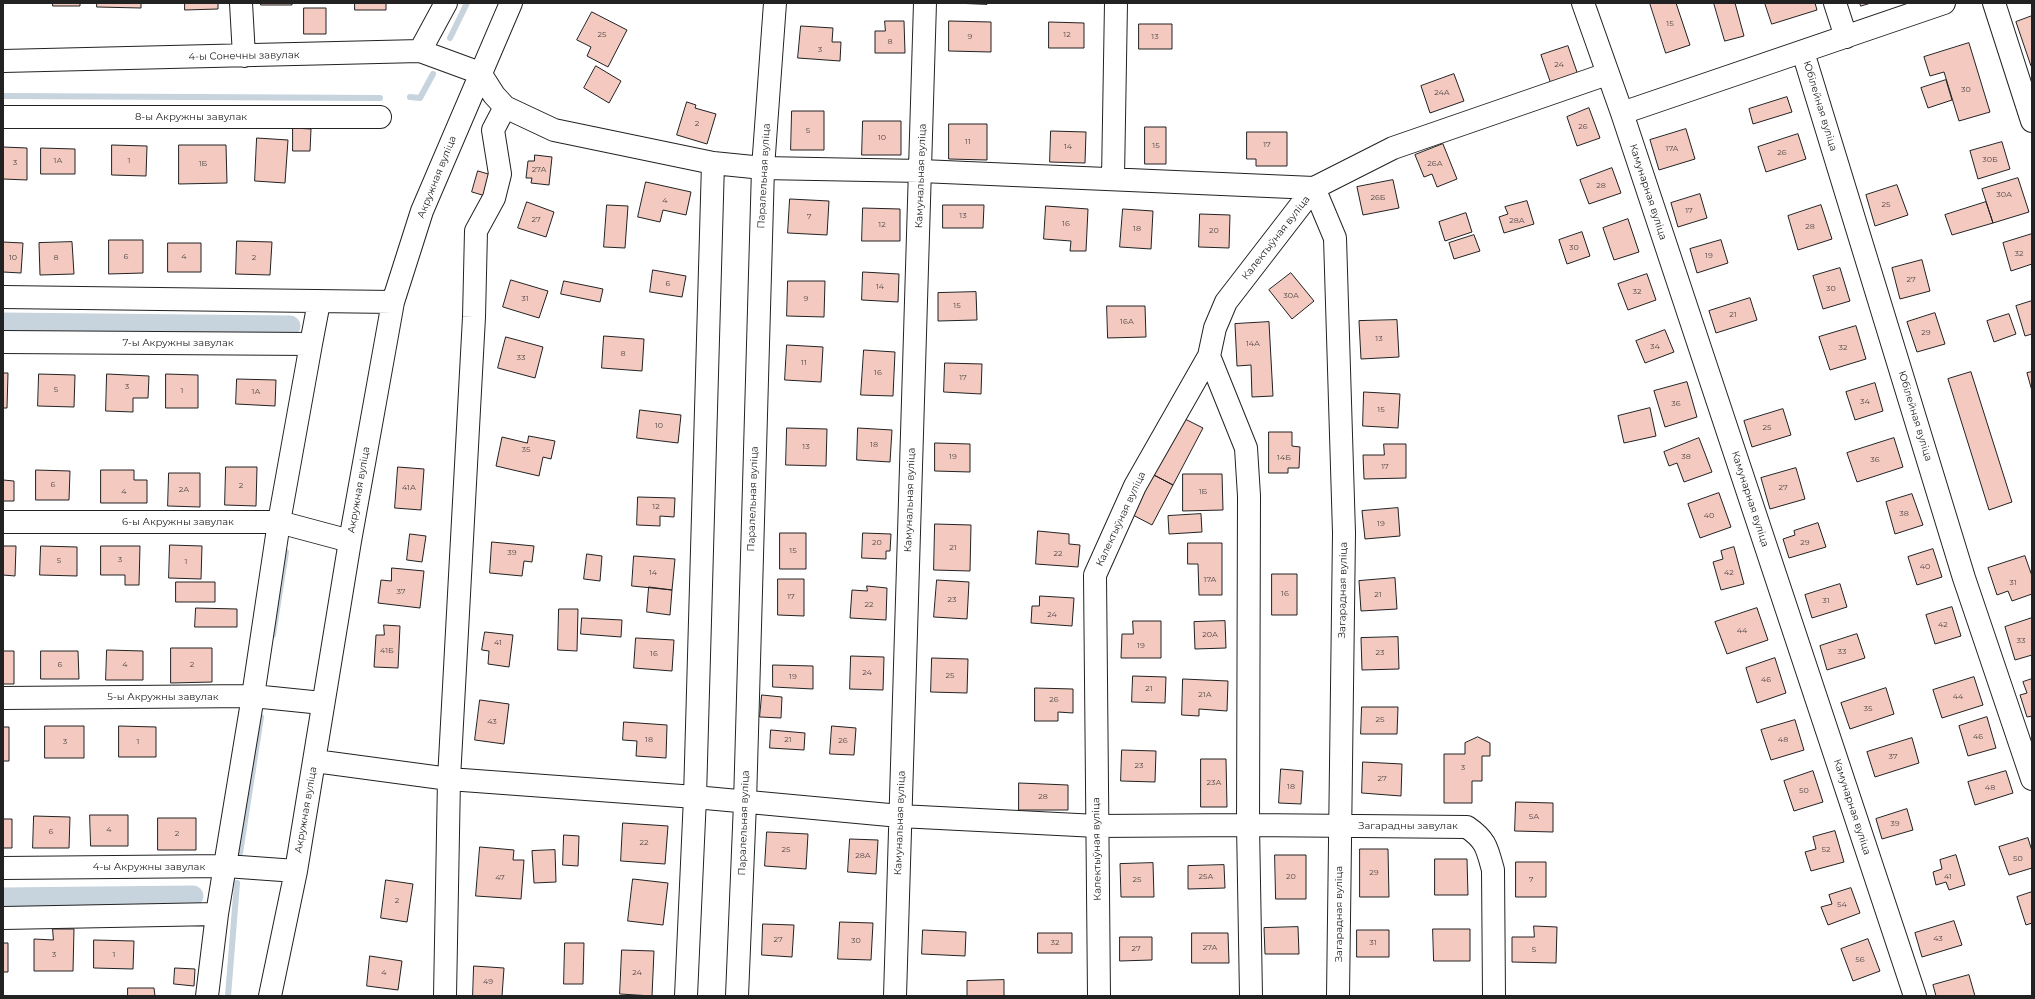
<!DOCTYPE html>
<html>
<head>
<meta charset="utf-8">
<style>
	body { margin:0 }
	#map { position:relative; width:2035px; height:999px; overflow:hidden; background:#fff; font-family:Montserrat,sans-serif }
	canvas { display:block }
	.frame { position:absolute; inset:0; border:4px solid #222; pointer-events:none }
</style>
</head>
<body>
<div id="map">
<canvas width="2035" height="999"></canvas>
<div class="frame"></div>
</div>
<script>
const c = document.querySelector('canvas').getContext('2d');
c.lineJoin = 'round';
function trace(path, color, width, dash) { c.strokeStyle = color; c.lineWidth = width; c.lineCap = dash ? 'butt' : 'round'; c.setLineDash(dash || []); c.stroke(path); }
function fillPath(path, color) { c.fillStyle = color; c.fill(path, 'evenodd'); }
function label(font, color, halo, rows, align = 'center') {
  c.font = font + ' Montserrat,sans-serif'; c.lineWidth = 3; c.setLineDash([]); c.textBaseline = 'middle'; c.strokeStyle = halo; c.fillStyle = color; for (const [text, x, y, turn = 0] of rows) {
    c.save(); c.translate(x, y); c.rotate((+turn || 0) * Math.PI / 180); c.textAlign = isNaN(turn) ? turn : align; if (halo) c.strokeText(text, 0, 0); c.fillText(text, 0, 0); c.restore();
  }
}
trace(new Path2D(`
	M450,38L467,3
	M3,96L380,98
	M410,97L420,98L433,74
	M273,635L286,552
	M240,853L261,717
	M228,996L237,883`), '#c7d3dd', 6);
trace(new Path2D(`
	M3,323L290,326
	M3,898L193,896`), '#c7d3dd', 21);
const building = new Path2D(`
	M53,3H80V6H53Z
	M97,3H141V8L97,7Z
	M185,3H218V9L185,10Z
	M261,3H292V5H261Z
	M355,3H386V10H355Z
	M954,3H987V4Z
	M1650,3H1676L1690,45L1666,53Z
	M1714,3H1735L1744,36L1725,41Z
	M1765,3H1815L1817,10L1772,24Z
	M1860,3H1871L1861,6Z
	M304,8H326V34H304Z
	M592,12L627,30L608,67L587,56L591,47L577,40Z
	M2032,16V65L2031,66L2016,22Z
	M885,21H904L905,53H875V31H885Z
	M949,21L991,22V52L949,51Z
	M1049,22L1084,23V48H1049Z
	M1139,24H1172V49H1139Z
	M801,26L833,28L832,42H841L840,61L798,58Z
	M1969,43L1990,112L1959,121L1944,72L1930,76L1924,57Z
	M1568,46L1578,75L1551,84L1541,55Z
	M596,66L621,81L609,103L584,88Z
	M1454,74L1464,101L1430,113L1421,86Z
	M1946,80L1952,100L1928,108L1921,88Z
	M1787,97L1792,112L1753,124L1749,109Z
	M687,102L696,105L695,108L716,114L707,144L677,135Z
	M1589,108L1600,138L1577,146L1567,117Z
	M792,111H824V150H791Z
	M863,121H901V155H862Z
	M949,124H987V160L949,159Z
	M1145,127H1166V164H1145Z
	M293,128L311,129L310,151H293Z
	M1686,129L1695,159L1659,170L1650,140Z
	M1051,131L1086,132L1085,163L1050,162Z
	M1247,132H1287V166H1256V159H1247Z
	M1798,134L1806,159L1766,172L1758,147Z
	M257,138L288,140L285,183L255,181Z
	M2002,142L2010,169L1978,179L1970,151Z
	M1443,144L1457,179L1437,187L1432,174L1424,177L1415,155Z
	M112,145L147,146L146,176L112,175Z
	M179,145H226L227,183L179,184Z
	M3,147L27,148V180L3,179Z
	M41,148L75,149V174H41Z
	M535,155L552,157L549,185L531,183L532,178H526L528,161H534Z
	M1612,168L1621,193L1589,204L1580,180Z
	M478,171L495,176L489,197L472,192Z
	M2018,178L2029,212L1993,223L1982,189Z
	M1393,180L1399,208L1363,215L1357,187Z
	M646,182L691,192L686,215L663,210L660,222L638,217Z
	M1897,185L1908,215L1875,226L1866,195Z
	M1700,194L1707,218L1678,227L1671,203Z
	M790,199L829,201L827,235L788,233Z
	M1527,201L1534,224L1504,233L1499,217L1508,214L1505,207Z
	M527,202L554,212L546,237L518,228Z
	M1986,202L1993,223L1952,235L1945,215Z
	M607,205L628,206L625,248L604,247Z
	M943,205H984L983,228H943Z
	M1821,205L1832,239L1798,250L1788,216Z
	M1046,206L1088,209L1086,251H1070L1071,241L1044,239Z
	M863,208L900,209V241H862Z
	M1123,209L1153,211L1151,249L1120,247Z
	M1466,213L1472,232L1445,241L1439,222Z
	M1200,214L1230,215L1229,248L1199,247Z
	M1628,219L1639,252L1614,260L1603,228Z
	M1582,232L1590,256L1567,264L1559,240Z
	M2032,234V264L2011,271L2003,243Z
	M1474,235L1480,251L1454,259L1449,243Z
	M109,240H143V273L109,274Z
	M1721,240L1728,263L1697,273L1690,249Z
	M237,241L272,242L270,275L236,274Z
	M3,242L23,243L21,273L3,272Z
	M72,242L74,274L40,275L39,243Z
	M168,243H201V272H168Z
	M1922,260L1930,291L1900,299L1892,268Z
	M1840,268L1850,301L1823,309L1813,276Z
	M653,270L686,276L682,297L650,292Z
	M863,272L899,274L898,302L862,300Z
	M1291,273L1314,301L1292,319L1269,290Z
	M1647,274L1656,300L1628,310L1618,284Z
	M511,280L548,291L539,318L503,307Z
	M564,281L603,289L600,302L561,294Z
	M788,281H825L824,317L787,316Z
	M976,292L977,320L938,321V293Z
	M1750,298L1757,320L1716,333L1709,311Z
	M2032,301V334L2025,336L2016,306Z
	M1107,306H1145L1146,337L1108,338Z
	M1935,313L1945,344L1917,352L1907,322Z
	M2009,314L2016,334L1994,342L1987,321Z
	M1397,320L1399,357L1361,359L1359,321Z
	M1269,322L1273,396L1252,397L1251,365L1237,366L1235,324Z
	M1856,326L1866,359L1830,370L1819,337Z
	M1665,330L1674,352L1645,363L1636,341Z
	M604,336L644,339L642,371L602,368Z
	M506,337L543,347L535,378L498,368Z
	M787,345L823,347L821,382L785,380Z
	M864,350L895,352L893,396L861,395Z
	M945,363L982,364L981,394L944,392Z
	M1971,372L2012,502L1989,510L1948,379Z
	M2032,372V391L2027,373Z
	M3,373H8L7,408H3Z
	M39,374L75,375L74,407L38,406Z
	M107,374L149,376L148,398H133V412L106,411Z
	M166,374L198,375V408H166Z
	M237,379L276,380L275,406L236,404Z
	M1687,382L1697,417L1665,427L1654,391Z
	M1875,383L1883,411L1855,420L1846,392Z
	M1364,392L1400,394L1398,428L1363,426Z
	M1650,408L1656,436L1624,443L1618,416Z
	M1783,409L1791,435L1752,447L1744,421Z
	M640,410L681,415L678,443L637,438Z
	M1181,417L1203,428L1173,485L1152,474Z
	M787,428L827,429L826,466L786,465Z
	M858,428L892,430L890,462L857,460Z
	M1269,432H1292V446L1300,447L1299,468H1288V473H1269Z
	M529,436L555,441L551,459L543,457L539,476L496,466L502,437L527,443Z
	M1699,438L1712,472L1684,482L1677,463L1669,466L1664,452Z
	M1894,438L1903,467L1857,482L1847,453Z
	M935,443L970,444V472L935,471Z
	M1384,444H1406V478L1364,479L1363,455H1384Z
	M226,467H257L256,506L225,505Z
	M398,467L424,469L421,510L395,508Z
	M1796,468L1805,499L1770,509L1761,478Z
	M36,470L70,471L69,500H36Z
	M101,470H134V480H147V503H101Z
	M169,473H200V507L168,506Z
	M1152,474L1173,485L1152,525L1131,514Z
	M1183,474H1222L1223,510L1183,511Z
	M3,480L14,481V501H3Z
	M1719,493L1731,527L1700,538L1688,504Z
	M1912,494L1923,525L1895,534L1886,502Z
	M638,497L675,498L674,517L660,516V526L637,525Z
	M1398,508L1400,536L1365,539L1362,511Z
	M1201,514L1202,532L1169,534L1168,516Z
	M1818,523L1826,547L1789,558L1783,539L1795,535L1794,531Z
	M935,524L971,525L970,571L934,570Z
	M1038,531L1069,534V544L1080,545L1078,567L1036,564Z
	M780,533H806V569H780Z
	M863,533L891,534L890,551H886V559L862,558Z
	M410,534L426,536L422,562L407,560Z
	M492,542L534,546L532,562L524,561L522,576L490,573Z
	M1188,543H1222V595H1199L1198,564H1188Z
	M170,545L202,546L201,579L169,578Z
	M3,546H16L15,576L3,575Z
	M41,546L77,547V576L40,575Z
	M101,546H140L139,585H125V575H101Z
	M1734,547L1744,584L1721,590L1713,562L1723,559L1721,551Z
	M1933,549L1942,577L1917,585L1908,557Z
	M587,554L602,556L600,581L584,579Z
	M634,556L675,559L672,590L632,586Z
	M2025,556L2032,576V594L2012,601L2008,591L1997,595L1988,568Z
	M392,568L424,571L420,608L378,603L381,580L391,581Z
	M1272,574H1297V615H1272Z
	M1395,578L1397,609L1361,611L1359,581Z
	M778,579H804V616L778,615Z
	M937,580L969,582L967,619L934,617Z
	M176,582H215V602H176Z
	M1840,584L1847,607L1812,618L1805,595Z
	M867,586L887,588L886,620L850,618L852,590L867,591Z
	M649,587L672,590L670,615L647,612Z
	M1040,596L1074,598L1072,626L1031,623L1032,606H1039Z
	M1952,607L1961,636L1935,644L1926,615Z
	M196,608L237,609V627H195Z
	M1757,608L1768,640L1727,654L1715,622Z
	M559,609H578L577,651L558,650Z
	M582,618L622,620L621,637L581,634Z
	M2032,618V655L2015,660L2005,627Z
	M1133,621H1161V658H1121L1122,634H1133Z
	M1225,621L1226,648L1195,649L1194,622Z
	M384,625L400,626L398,668L374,667L376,635H384Z
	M485,632L513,635L509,667L488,664L489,651L482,650Z
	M1857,634L1865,658L1827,670L1820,646Z
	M1398,637L1399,669L1362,670L1361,638Z
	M636,638L674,640L672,671L634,668Z
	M171,648H212V682L171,683Z
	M107,650L143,651V680H106Z
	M3,651H14V684H3Z
	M41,651H78L79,679H41Z
	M851,656L884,657L883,690L850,689Z
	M932,658L968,659L967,693L931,692Z
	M1775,658L1786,693L1757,703L1746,668Z
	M773,665L813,666V689L773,687Z
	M1133,676L1166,677L1165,703L1132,702Z
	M1974,677L1983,705L1942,718L1933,690Z
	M1183,679L1228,681L1227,711L1199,709V716L1182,715Z
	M2032,679V716L2027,717L2020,695L2027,693L2023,682Z
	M1035,688L1073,689V713L1058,712V721H1035Z
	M1886,688L1894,714L1850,729L1841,703Z
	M762,695L782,697L781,718L760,717Z
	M480,700L509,704L504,744L475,740Z
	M1362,707H1398L1397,734H1361Z
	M1987,717L1996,748L1968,756L1959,726Z
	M1795,720L1804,750L1771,760L1761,730Z
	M624,722L667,725L666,758L636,756L637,741L623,740Z
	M45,726H84V758H45Z
	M119,726L156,727V757H119Z
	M832,726L856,728L854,755L830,754Z
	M3,727H9V761H3Z
	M771,730L805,733L804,750L770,748Z
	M1478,737L1490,743V756H1482V781H1472V803H1444V754H1465V743Z
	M1912,738L1919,763L1875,777L1867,752Z
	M1122,750L1156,751L1155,782L1121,781Z
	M1201,759H1226L1227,807H1201Z
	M1363,762L1402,764L1401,796L1362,793Z
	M1281,769L1303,771L1301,804L1279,803Z
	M1813,771L1823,802L1794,811L1784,781Z
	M2006,771L2013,793L1975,805L1968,782Z
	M1019,783L1068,785V810H1019Z
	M1516,802L1553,803V832L1515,831Z
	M1907,809L1913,830L1882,839L1876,819Z
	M90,815H128V846H91Z
	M34,816L70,817L69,848H33Z
	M158,818H196V850H158Z
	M3,819H12V848H3Z
	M623,823L668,826L665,864L621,861Z
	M1835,831L1844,862L1811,871L1805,852L1816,849L1813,837Z
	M767,832L808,834L806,869L765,866Z
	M564,835L579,836L578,866L563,865Z
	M2028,838L2032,851V868L2009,875L1999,847Z
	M850,839L878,840L876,874L848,872Z
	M480,847L514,850L513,860H524L521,899L476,896Z
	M1360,849H1388L1389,897H1360Z
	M555,850L556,882L534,883L532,851Z
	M1275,855H1306V899H1276Z
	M1956,855L1965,885L1949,890L1946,882L1936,885L1933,872L1942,869L1940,860Z
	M1435,859H1467L1468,895H1435Z
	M1516,862H1546V897H1516Z
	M1153,863L1154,897H1121L1120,864Z
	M1224,865L1225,888L1188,889V866Z
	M633,879L668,883L663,925L628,921Z
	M386,880L413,884L407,922L381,918Z
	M1851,888L1860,913L1828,925L1821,907L1832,904L1829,895Z
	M2032,892V923L2026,925L2017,897Z
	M1954,921L1962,945L1922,957L1915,933Z
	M840,922L873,923L871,960L838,959Z
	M763,924L794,925L792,957L762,955Z
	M1534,926L1557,927L1556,963L1512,962V937H1534Z
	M1298,927L1299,954H1265L1264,928Z
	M53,929H74L73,971H34V939L53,940Z
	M1433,929H1470V961H1434Z
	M923,930L966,932L965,956L922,954Z
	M1357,930H1389V957H1357Z
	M1038,933H1072V953H1038Z
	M1192,933H1228L1229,963H1192Z
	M1120,937H1152V960L1120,961Z
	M1868,939L1880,971L1853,981L1841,949Z
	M94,940L134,941L133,969L94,968Z
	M3,943H8V972H3Z
	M565,943H584L583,984H564Z
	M622,950L654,951L652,996L620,994Z
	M370,956L402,961L398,990L367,986Z
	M474,966L504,968L502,996H473Z
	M175,968L195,969L194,986L174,984Z
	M1969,975L1975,996H1936L1933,985Z
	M1004,980V996H967V981Z
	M128,988H154L155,996H128Z`);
fillPath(building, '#f3c9c0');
trace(building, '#222', 1);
const minor = new Path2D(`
	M241,3L244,56
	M1583,3L1622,113L1915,996
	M1835,3L1846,37
	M1994,3L2032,121
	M420,51L446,3
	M1803,52L1964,578L2032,779
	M3,61L420,51L480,73L494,95L505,107L554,130L713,163L763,168L921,171L1314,188L1393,148L1607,74
	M1622,113L1944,3
	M3,117H380
	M1113,178L1116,3
	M1314,188L1335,238L1344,533L1338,996
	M3,297L393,302
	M3,342L311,344L319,302
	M1209,356L1246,448L1249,496L1248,825L1251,996
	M3,522H279L350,541
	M3,698L253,696L322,703
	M315,761L449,779L695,797L900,816L1097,826L1248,825L1467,827C1486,840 1487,848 1493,870L1494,996
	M3,868L226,866L296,871
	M3,918L217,914
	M207,996L217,914L253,696L279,522L311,344
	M270,996L296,871L350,541L393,302L422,211L511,3
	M445,996L449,779L474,317L476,231L494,198L500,174L493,130L505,107
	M686,996L695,797L713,163
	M737,996L745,803L763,168L775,3
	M895,996L925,3
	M1099,996L1095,575L1135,486L1209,356L1215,328L1226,302L1314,188`);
trace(minor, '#222', 24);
trace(minor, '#fff', 22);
label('8px', '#564c4a', null, [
	["15",1670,24],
	["25",602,35],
	["12",1067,35],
	["9",970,37],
	["13",1155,37],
	["8",890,42],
	["3",820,50],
	["24",1559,65],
	["30",1966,90],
	["24А",1442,93],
	["2",697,124],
	["26",1583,127],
	["5",808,131],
	["10",882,138],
	["11",968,142],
	["17",1267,145],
	["15",1156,146],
	["14",1068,147],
	["17А",1672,149],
	["26",1782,153],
	["30Б",1990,160],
	["1А",58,161],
	["1",129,161],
	["3",15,163],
	["1Б",203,164],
	["26А",1435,164],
	["27А",539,170],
	["28",1601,186],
	["30А",2004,195],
	["26Б",1378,198],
	["4",665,201],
	["25",1886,205],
	["17",1689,211],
	["13",963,216],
	["7",809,217],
	["27",536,220],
	["28А",1517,221],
	["16",1066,224],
	["12",882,225],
	["28",1810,227],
	["18",1137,229],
	["20",1214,231],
	["30",1574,248],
	["32",2019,254],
	["19",1709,256],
	["6",126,257],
	["4",184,257],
	["10",13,258],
	["8",56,258],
	["2",254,258],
	["27",1911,280],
	["6",668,284],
	["14",880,287],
	["30",1831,289],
	["32",1637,292],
	["30А",1291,296],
	["31",525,299],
	["9",806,299],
	["15",957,306],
	["21",1733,315],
	["16А",1127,322],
	["29",1926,333],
	["13",1379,339],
	["14А",1253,344],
	["34",1655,347],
	["32",1843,348],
	["8",623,354],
	["33",521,358],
	["11",804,363],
	["16",878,373],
	["17",963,378],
	["3",127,387],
	["5",56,390],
	["1",182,391],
	["1А",256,392],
	["34",1865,402],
	["36",1676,404],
	["15",1381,410],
	["10",659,426],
	["25",1767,428],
	["18",874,445],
	["13",806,447],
	["35",526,450],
	["19",953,457],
	["38",1686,457],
	["14Б",1284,458],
	["36",1875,460],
	["17",1385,467],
	["6",53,485],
	["2",241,486],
	["41А",409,488],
	["27",1783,488],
	["2А",184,490],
	["4",124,492],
	["1Б",1203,492],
	["12",656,507],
	["38",1904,514],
	["40",1709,516],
	["19",1381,524],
	["20",877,543],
	["29",1805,543],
	["21",953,548],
	["15",793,551],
	["39",512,553],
	["22",1058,554],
	["3",120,560],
	["5",59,561],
	["1",186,562],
	["40",1925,567],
	["14",653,573],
	["42",1729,573],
	["17А",1210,580],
	["31",2013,583],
	["37",401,592],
	["16",1285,594],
	["21",1378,595],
	["17",791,597],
	["23",952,600],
	["31",1826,601],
	["22",869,605],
	["24",1052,615],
	["42",1943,625],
	["44",1742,631],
	["20А",1210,635],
	["33",2021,641],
	["41",498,643],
	["19",1141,646],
	["41Б",387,651],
	["33",1842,652],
	["23",1380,653],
	["16",654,654],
	["6",60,665],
	["4",125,665],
	["2",192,665],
	["24",867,673],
	["25",950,676],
	["19",793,677],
	["46",1766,680],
	["21",1149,689],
	["21А",1205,695],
	["44",1958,697],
	["26",1054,700],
	["35",1868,709],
	["25",1380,720],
	["43",492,722],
	["46",1978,737],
	["18",649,740],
	["21",788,740],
	["48",1783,740],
	["26",843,741],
	["3",65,742],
	["1",138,742],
	["37",1893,757],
	["23",1139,766],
	["3",1463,768],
	["27",1382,779],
	["23А",1214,783],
	["18",1291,787],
	["48",1990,788],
	["50",1804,791],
	["28",1043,797],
	["5А",1534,817],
	["39",1895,824],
	["4",109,830],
	["6",51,832],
	["2",177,834],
	["22",644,843],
	["25",786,850],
	["52",1826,850],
	["28А",863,856],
	["50",2018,859],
	["29",1374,873],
	["25А",1206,877],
	["20",1291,877],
	["41",1948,877],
	["47",500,878],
	["25",1137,880],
	["7",1531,880],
	["2",397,901],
	["54",1842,905],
	["43",1938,939],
	["27",778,940],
	["30",856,941],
	["32",1055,943],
	["31",1373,943],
	["27А",1210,948],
	["27",1136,949],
	["5",1534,950],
	["3",54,955],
	["1",114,955],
	["56",1860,960],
	["4",384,973],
	["24",637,973],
	["49",488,982]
]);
label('10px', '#222', '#fff', [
	["4-ы Сонечны завулак",244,56,-1],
	["Юбілейная вуліца",1820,106,73],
	["8-ы Акружны завулак",191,117],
	["Паралельная вуліца",764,176,-87],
	["Камунальная вуліца",921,176,-88],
	["Акружная вуліца",437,177,-68],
	["Камунарная вуліца",1648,192,72],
	["Калектыўная вуліца",1276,238,-52],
	["7-ы Акружны завулак",178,343],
	["Юбілейная вуліца",1915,416,73],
	["Акружная вуліца",359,490,-80],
	["Паралельная вуліца",753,499,-88],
	["Камунарная вуліца",1750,499,72],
	["Камунальная вуліца",910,500,-88],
	["Калектыўная вуліца",1121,519,-65],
	["6-ы Акружны завулак",178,522],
	["Загарадная вуліца",1343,590,-89],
	["5-ы Акружны завулак",163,697],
	["Камунарная вуліца",1852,807,72],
	["Акружная вуліца",306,810,-80],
	["Паралельная вуліца",744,823,-88],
	["Камунальная вуліца",900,823,-88],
	["Загарадны завулак",1408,826],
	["Калектыўная вуліца",1097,849,-91],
	["4-ы Акружны завулак",149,867],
	["Загарадная вуліца",1339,914,-90]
]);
</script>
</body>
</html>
